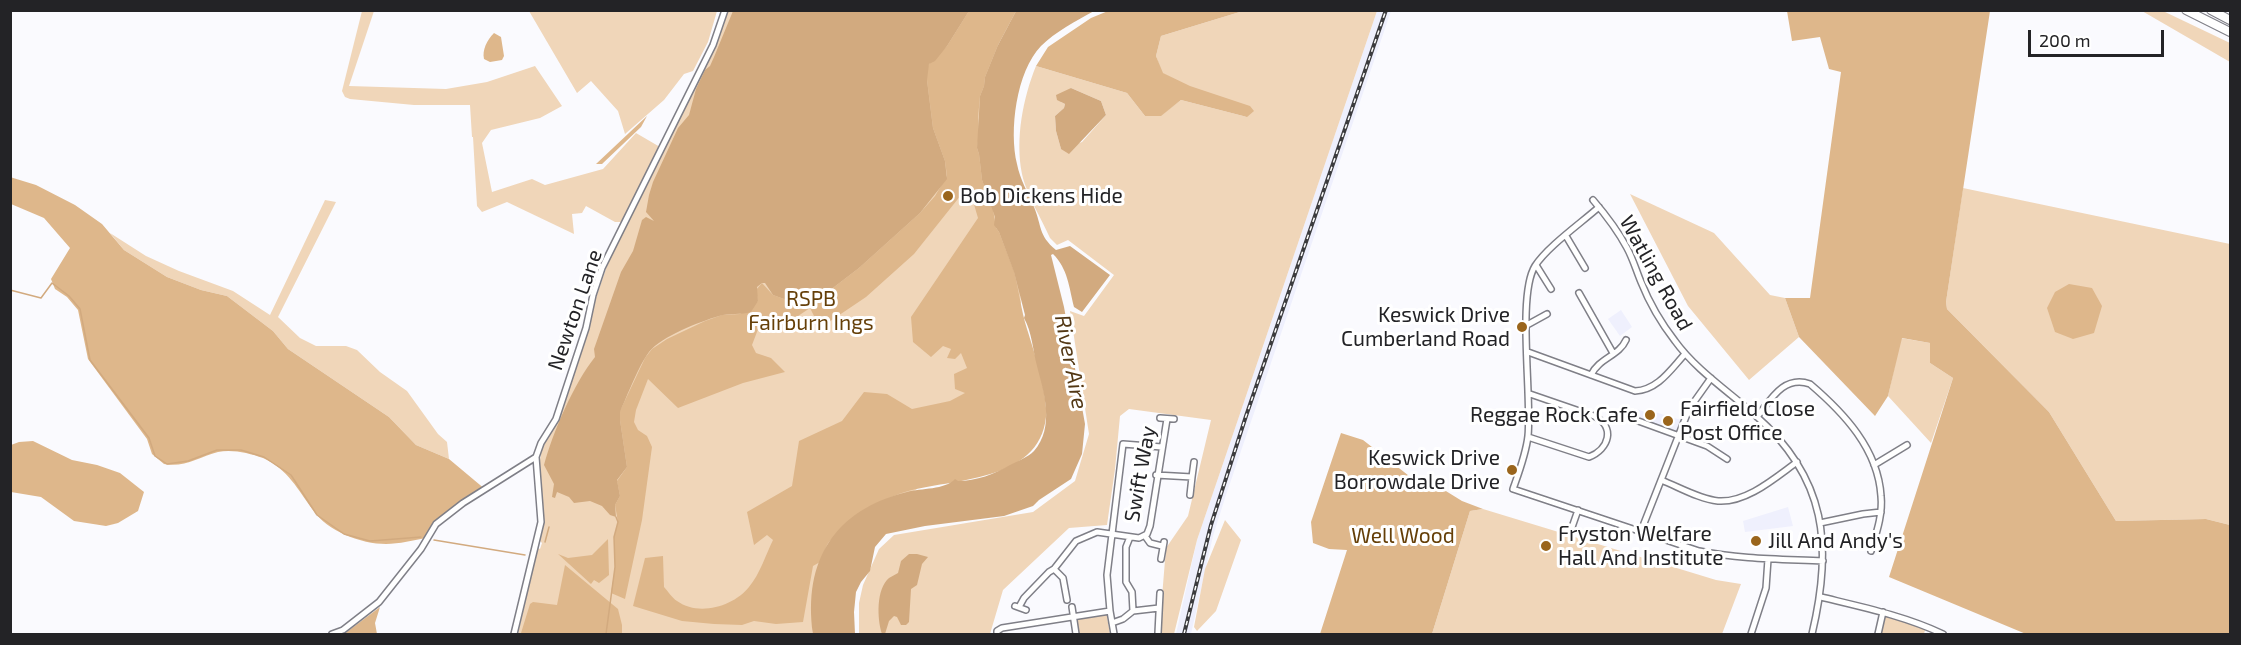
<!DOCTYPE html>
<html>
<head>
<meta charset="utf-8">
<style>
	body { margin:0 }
	#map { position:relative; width:2241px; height:645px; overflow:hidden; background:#fafafe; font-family:"Exo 2",sans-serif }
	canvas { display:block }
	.frame { position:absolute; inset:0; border:12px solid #232326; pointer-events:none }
	.scale { position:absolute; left:2028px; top:30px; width:136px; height:27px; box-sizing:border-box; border:3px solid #232326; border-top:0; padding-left:8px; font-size:18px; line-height:21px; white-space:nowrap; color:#232326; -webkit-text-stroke:4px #fff; paint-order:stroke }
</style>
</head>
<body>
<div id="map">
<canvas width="2241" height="645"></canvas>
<div class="frame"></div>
<div class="scale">200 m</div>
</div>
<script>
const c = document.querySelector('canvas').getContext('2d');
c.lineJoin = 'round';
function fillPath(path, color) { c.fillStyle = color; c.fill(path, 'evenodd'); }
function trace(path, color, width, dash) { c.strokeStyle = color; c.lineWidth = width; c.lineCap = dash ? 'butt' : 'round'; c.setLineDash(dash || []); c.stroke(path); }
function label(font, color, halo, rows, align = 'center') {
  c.font = font + ' "Exo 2",sans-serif'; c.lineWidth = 6; c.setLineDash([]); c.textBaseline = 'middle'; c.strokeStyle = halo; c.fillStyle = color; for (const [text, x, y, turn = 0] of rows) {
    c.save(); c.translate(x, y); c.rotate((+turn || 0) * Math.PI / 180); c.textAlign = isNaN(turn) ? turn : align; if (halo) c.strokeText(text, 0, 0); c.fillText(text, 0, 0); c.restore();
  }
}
fillPath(new Path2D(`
	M1377,11H1391L1226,495L1213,536L1191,634H1176L1197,540Z
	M1621,310L1632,327L1620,336L1608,319Z
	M1634,408L1653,415L1655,412L1684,421L1679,434L1630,418Z
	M1788,507L1793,526L1745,532L1743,521Z`), '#eff0fd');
fillPath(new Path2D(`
	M362,11H374L349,86L446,89L487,82L535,66L562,106L540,118L491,130L482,143L492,192L532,179L545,185L603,169L636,133L660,147L622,222H615L586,206L582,213L572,214L574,234L507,202L482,212L477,206L473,137H472L470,105H414L350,99L345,97L342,91Z
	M529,11H717L708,42L693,71L684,74L664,100L625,134L618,111L591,81L577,93Z
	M728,11H1016L998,45L1021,303L917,489L824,552L812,592L813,634H518L537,548L540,549L542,543L540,541C550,506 528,466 549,434L608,263L680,116Z
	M1243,11H1377L1197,540L1174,634H1159L1166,548L1188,516L1211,420L1129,409L1120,416L1115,469L1107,525L1069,528L1003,590L990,634H859V603L863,585L879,549L894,535L1033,512L1075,481L1089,434L1070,311L1084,316L1114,275L1068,240L1057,245L1050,238C1042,220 1026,193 1022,174C1015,139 1023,98 1036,66L1127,93L1145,116L1161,115L1181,100L1247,117L1162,73L1156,56L1161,36ZM1071,88L1101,101L1106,115L1082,142L1061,149L1056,131L1055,116L1064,108L1065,104L1061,102Z
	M2142,11H2163L2230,43V62Z
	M1963,188L2230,244V525L2206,519L2116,521L2049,412L1947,309L1946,302Z
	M1630,194L1714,233L1770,295L1785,298L1799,337L1749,380L1688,306Z
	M325,200L336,202L278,317L300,338L316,346H346L357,350L380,372L407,391L438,434L447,442L449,459L416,445L389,417L288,349L273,331L227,296L201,290L167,277L124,250L110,233L146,256L179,271L233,291L270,315Z
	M1901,338L1930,343V363L1953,378L1931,443L1888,396Z
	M1483,509L1716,580L1741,584L1722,634H1432L1470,511Z
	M1225,520L1241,540L1216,611L1197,631L1194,627L1205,569Z
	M1106,611L1110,634H1076L1073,616Z
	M1883,612L1926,626L1924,634H1878Z`), '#f0d6b9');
fillPath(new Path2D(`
	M969,11H1016L998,45L985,77L984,86L980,96L978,118L979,134L977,148L979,154L982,180L993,209L996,228L999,232C1004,245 1009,258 1014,271C1019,290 1021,310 1027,329C1034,351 1048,395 1046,417C1039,483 952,478 905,492C880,499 846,523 829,542C825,547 823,556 820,562L813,566L803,622L776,624L754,621L742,625L714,624L682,621L633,606L645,558L663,556L664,587C668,591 672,598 677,601C699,617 734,606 749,587C760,574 766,554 773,540L767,535L754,545L747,512L792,486L799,441L842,421L864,392L887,394L912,409L950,401L965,393L955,389L954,374L967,368L961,353L955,359L947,358L951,349L943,346L931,357L913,342L911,317L978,218L973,201L961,195L914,254L866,297L820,328L810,308L792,320L760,324L752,345L756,353L771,358L785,372L743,383L678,408L648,379L636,410L634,422L638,430L647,436L652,447L642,520L625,599L611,593L615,567L614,537L618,522L615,505L620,496L617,481L627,467L620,420V411L645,358L652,349L667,339L705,321L722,315L740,314L758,301L756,290L762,283L773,295L784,299L816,296L829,291L859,268L920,213L935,196L947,176L945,161L933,128L927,80V69L929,64L947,46Z
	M1108,11H1243L1161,36L1156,56L1163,73L1190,86L1250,106L1254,111L1247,117L1181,100L1161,116H1145L1127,93L1036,66L1048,47L1091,18Z
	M1787,11H1990L1946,302L1947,309L2049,412L2116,521L2206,519L2230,525V634H2026L1889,577L1953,378L1930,363V343L1902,338L1888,396L1875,416L1799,337L1785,298H1810L1841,72L1829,69L1820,37L1792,41Z
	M494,33L501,37L504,56L502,60L490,62L484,59C482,50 487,40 494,33Z
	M647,116L641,127L602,164H596Z
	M10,177L36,185L75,205L102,224L124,250L167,277L201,290L227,296L273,331L288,349L389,417L416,445L449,459L486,490L436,523L427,538C414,540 399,544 386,544C361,544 327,531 313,510C298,490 288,469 263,458C249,453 232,449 218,452C199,457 184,468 164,464L152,454L147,439L88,359L78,310L67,297L55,289L51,279L70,248L44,218L11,204Z
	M2069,284L2092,288L2102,306L2094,333L2073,339L2055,332L2047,308L2055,292Z
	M1341,433L1363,440L1413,479L1441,488L1462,501L1483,509L1470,511L1432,634H1320L1347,550L1329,549L1313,543L1311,522Z
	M33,441L72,460L97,465L120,473L144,492L138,511L118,523L106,526L74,521L41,497L11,492V445L19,442Z
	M608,539L609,575L599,583L594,580L591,584L558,554L568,558L592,555Z
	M565,565L618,609L622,625V634L521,633L530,604L533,602L557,605Z
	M380,607L375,623L377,634H344Z`), '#deb78b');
fillPath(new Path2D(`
	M733,11H969L947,46L935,61L929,64L927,80L933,128L945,161L947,179L920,213L859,268L825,294L784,299L773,295L765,283H762L757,287L758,301L751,312C741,315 729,313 719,316C699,322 662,336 649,352C639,365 627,396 620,412V420L627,467L617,480L620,496L615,505L616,517L610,515L602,506L590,501L574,503L569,497L557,492L555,498L552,497L554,484L544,465C553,432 574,383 595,357L594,349L621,272L633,251L642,220L646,217L654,221L646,212L649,195L653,182L678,128L689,115L696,89L705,70L710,66L714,57Z
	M1016,11H1094C1076,21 1055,32 1041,46C1016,72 1009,131 1017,164C1020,180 1028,192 1034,207C1042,226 1038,235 1056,250L1070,246L1110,275L1082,312L1074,307C1069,287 1068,269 1053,254L1051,255L1064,307L1085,424L1082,454L1071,479L1039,500L1033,506L1004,516L925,526L886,534L875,547L870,571L861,582L856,592L854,612L855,634H813C803,561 834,510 907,492C921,488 945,490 955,479L958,481C976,481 995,474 1010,465C1018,461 1028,457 1034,451C1055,427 1044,393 1037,366C1033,351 1032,332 1024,318L1025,315L1014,272L999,232L994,225L995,217L982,180L979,154L977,148L980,96L984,86L985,77L998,45Z
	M1071,88L1101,101L1106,115L1069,154L1061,149L1056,131L1055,116L1064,108L1065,104L1057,100L1056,95Z
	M909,554H917L928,557L922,564L917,585L911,589L909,622L906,625H901L897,617L894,616L889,621L885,634H882C877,619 876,589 889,578C892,576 895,575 898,573L901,561Z`), '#d2aa7f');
trace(new Path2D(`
	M10,290L41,298L52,283L69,296L80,309L90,360L149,438L155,456L167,464L188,461L217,450H241L264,457L291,475L317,515L344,534L370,541L421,537
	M434,540L525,555
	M545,542L549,527
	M606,634L615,567L614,537L618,522L616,517`), '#d2aa7f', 1.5);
const minor = new Path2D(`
	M1593,200C1605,214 1618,231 1627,248C1633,259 1636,270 1641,282C1649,302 1661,323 1675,341C1696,370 1728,391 1755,415C1827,478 1833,546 1812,634
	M1599,207C1581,223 1547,247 1535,266C1517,295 1532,396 1528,436C1526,454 1519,472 1513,489L1699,551C1740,559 1782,559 1823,561
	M1566,236L1585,268
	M1536,265L1551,289
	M1579,293L1613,353
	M1527,325L1547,314
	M1528,352L1635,391C1658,390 1671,369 1685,354
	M1591,375C1599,358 1619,356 1626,340
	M1757,417C1771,399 1784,375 1810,384C1844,413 1878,449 1881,496C1883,515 1876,534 1871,551
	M1160,418L1174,419
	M1630,418L1707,446L1727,459
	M1528,437L1589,457C1609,449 1616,427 1594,416L1530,394
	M1874,465L1907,445
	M1156,475L1192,477L1194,462
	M1661,480C1679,487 1699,499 1718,501C1747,503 1776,477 1797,462
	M1190,495L1192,477
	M1820,523L1863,514L1881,512
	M1641,531L1689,409L1711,378
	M1570,533L1578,510
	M1145,536L1150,543L1162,546
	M1130,537L1126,547V582L1132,592L1133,611
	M1161,559L1164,542
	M1054,569L1063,578L1067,600
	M1821,597C1862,607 1905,616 1943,634
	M1015,606L1026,610
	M1019,607L1024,598L1049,572L1054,569L1076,541L1097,532L1139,538L1147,534L1150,526L1167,419
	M1072,607L1076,634
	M1110,611L1107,575L1123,444L1162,447
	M1112,623L1123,619L1133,611L1159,608
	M1158,633L1160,593
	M332,634L343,630L379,602L421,549L436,524L463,503L536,457
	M514,634L541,522L536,457L541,443L556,419L586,328L593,295L602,268L713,45L725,10
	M997,634V631L1002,628L1110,611L1114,634
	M1751,634L1766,588L1768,559
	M1878,634L1883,612`);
const highway = new Path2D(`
	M2186,10L2230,32
	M2211,10L2230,20`);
trace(minor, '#7f7f87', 8);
trace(highway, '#7f7f87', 10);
trace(minor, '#fff', 5);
trace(highway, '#fff', 8);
const rail = new Path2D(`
	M1184,634L1211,525L1246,416L1386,10`);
trace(rail, '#3c3c3f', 4);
trace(rail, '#fff', 1.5, [4.5]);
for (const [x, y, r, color] of [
	[948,196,6,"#9a651c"],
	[1522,327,6,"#9a651c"],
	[1650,415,6,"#9a651c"],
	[1668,421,6,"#9a651c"],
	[1512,470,6,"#9a651c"],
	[1756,541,6,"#9a651c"],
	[1546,546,6,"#9a651c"]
]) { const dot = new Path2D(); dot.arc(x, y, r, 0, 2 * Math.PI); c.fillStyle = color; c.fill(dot); trace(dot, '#fff', 2); }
label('21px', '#232326', '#fff', [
	["Bob Dickens Hide",960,196],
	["Keswick Drive",1510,315,"right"],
	["Cumberland Road",1510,339,"right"],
	["Fairfield Close",1680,409],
	["Post Office",1680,433],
	["Reggae Rock Cafe",1638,415,"right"],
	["Keswick Drive",1500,458,"right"],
	["Borrowdale Drive",1500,482,"right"],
	["Fryston Welfare",1558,534],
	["Hall And Institute",1558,558],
	["Jill And Andy's",1768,541]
], 'left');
label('21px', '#232326', '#fff', [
	["Watling Road",1656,273,61],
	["Newton Lane",575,310,-71],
	["Swift Way",1140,474,-80]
]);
label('21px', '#653f08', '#fff', [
	["RSPB",811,299],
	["Fairburn Ings",811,323],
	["Well Wood",1403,536]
]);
label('italic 22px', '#523714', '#fff', [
	["River Aire",1071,362,79]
]);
</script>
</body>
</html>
